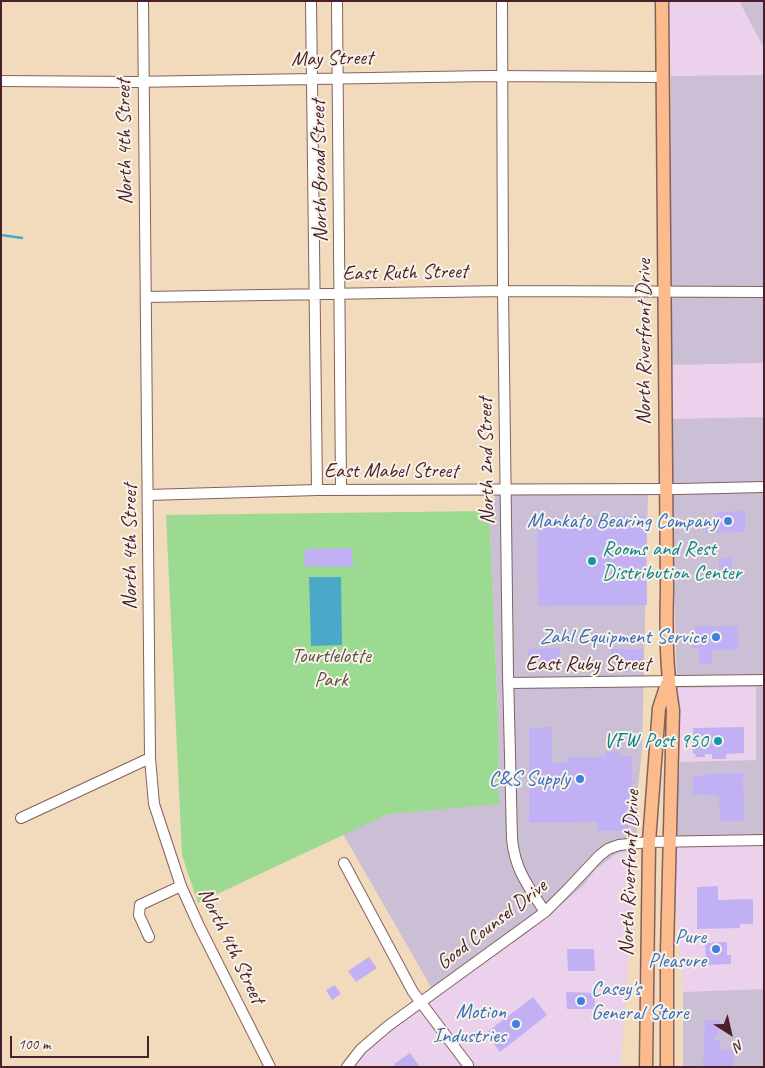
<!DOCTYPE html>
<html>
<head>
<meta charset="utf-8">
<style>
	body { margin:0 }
	#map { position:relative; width:765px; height:1068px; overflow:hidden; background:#f1dbbc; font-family:Caveat,sans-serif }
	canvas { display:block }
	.frame { position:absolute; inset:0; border:2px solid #4a1f2b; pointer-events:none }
	.north { position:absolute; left:705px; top:1008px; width:50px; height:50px; -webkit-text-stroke:4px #f7f3e8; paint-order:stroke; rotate:145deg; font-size:14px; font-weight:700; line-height:20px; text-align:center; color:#4a1f2b }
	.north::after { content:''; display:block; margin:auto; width:18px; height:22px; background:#4a1f2b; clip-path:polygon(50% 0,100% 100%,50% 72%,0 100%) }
	.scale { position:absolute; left:10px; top:1036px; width:139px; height:22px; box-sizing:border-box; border:2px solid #4a1f2b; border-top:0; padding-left:6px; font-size:15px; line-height:18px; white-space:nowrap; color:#4a1f2b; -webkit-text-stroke:4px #f7f3e8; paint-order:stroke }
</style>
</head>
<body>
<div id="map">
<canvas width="765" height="1068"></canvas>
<div class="frame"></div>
<div class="north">N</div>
<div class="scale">100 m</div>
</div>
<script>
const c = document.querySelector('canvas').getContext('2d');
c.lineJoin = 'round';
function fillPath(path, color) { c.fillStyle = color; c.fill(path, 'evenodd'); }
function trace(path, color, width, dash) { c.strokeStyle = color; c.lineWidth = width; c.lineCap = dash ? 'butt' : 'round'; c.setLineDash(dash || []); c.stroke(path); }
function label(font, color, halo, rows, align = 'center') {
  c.font = font + ' Caveat,sans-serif'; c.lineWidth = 4; c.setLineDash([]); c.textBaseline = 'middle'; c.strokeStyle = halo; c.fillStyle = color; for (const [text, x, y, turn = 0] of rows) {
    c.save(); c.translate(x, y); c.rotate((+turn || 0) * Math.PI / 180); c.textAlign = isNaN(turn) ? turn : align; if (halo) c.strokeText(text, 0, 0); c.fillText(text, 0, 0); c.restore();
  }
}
fillPath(new Path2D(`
	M669,1H739L764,48V75L671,76Z
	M764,363V417L670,419L669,365Z
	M756,686V760L680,762L677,688Z
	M764,844V989L683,992L671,846Z
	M630,850L637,856L620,1067H355L367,1050L432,995L526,934L584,885L595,870L616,854Z`), '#ebd1eb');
fillPath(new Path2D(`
	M739,1H764V48Z
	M764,75V363L669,365L671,76Z
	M764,417V844L671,846L680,762L756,760V687L677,688L670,419Z
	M497,492L648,495L642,750L637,796V856L630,850L616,854L595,870L584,885L526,934L435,994L343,834L388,814L499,803L498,716L489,511Z
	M764,989V1067H683V992Z`), '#cbbfd5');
fillPath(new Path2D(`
	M489,511L498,716L499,804L388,814L198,903L182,855L166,515Z`), '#9bda90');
fillPath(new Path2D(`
	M309,577H341L342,645L311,646Z`), '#4aa9c9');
trace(new Path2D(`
	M1,235L22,238`), '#4aa9c9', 2.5);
fillPath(new Path2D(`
	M745,511V532L705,533V530L718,512Z
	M646,516L647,605L538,606L537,517Z
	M352,548L353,567L304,566L305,549Z
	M719,558H732V577H719Z
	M694,626H738V650H712V664H699V648H693Z
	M560,648V671H528V649Z
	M611,649H643V670L610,669Z
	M552,727V763H567V757H605V752L620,751V756H632V795H638V820L630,823V831H597V822L529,823V728Z
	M744,727V753L726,754V759H712V754H705V757H695L696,754H693V728Z
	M743,773L744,821H720L719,796L693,794V776H705V774Z
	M718,886V900L753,899V924H740V928L697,929V887Z
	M727,942V955H731V964L706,965L705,943Z
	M567,949H594L595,971H568Z
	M369,957L377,968L356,982L348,971Z
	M335,985L341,994L332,1000L326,990Z
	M566,992L595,993V1009H567Z
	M533,997L547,1015L500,1052L486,1033Z
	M705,1020H719V1035H715V1040H720V1050H734L733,1067H703Z
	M410,1053L420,1067H397L394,1064Z`), '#c1b0f4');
const minor = new Path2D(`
	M143,1L150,758L154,804L181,886L199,926L270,1067
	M311,1L317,490
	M337,1L341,490
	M502,1L503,291L508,673L512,839C515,870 528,886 545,912
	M1,81L132,82L490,76L663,77
	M146,297L503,291L764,292
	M148,495L317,490L679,489L764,487
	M508,683L764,680
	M21,818L150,758
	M344,863L413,992L468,1065
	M149,937L139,915L140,905L181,886
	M347,1067L361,1049L388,1026L545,912L568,889L599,856L608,849L619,845L649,842L764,840`);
const major = new Path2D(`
	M662,1L667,589C666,630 666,670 673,710L667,952V1067
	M646,1067L649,842L659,708L667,684`);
trace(minor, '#84615e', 12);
trace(major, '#84615e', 15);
trace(minor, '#fff', 10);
trace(major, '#fbbb8d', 12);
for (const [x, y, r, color] of [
	[728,521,5,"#3f7fe0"],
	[592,561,5,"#0f9aa8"],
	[716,637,5,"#3f7fe0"],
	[718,741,5,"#0f9aa8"],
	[580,779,5,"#3f7fe0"],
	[716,949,5,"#3f7fe0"],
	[581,1001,5,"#3f7fe0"],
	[516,1024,5,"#3f7fe0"]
]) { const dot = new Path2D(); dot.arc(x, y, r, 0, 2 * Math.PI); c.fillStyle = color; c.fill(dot); trace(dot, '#f7f3e8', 2); }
label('21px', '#4a1f2b', '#f7f3e8', [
	["May Street",332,59,-1],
	["North 4th Street",125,142,-91],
	["North Broad Street",320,171,-91],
	["East Ruth Street",405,273,-1],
	["North Riverfront Drive",644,342,-90],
	["North 2nd Street",487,461,-91],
	["East Mabel Street",391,471],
	["North 4th Street",130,547,-90],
	["East Ruby Street",588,664],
	["North Riverfront Drive",630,873,-88],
	["Good Counsel Drive",492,925,-38],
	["North 4th Street",231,946,64]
]);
label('21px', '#366cbe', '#f7f3e8', [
	["Mankato Bearing Company",718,521],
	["Zahl Equipment Service",706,637],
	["C&S Supply",570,779],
	["Pure",706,937],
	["Pleasure",706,961],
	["Casey's",591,989,"left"],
	["General Store",591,1013,"left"],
	["Motion",506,1012],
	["Industries",506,1036]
], 'right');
label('21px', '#0d838f', '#f7f3e8', [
	["Rooms and Rest",602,549],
	["Distribution Center",602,573],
	["VFW Post 950",708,741,"right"]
], 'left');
label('21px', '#5e4e44', '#f7f3e8', [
	["Tourtlelotte",331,656],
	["Park",331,680]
]);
</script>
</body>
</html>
